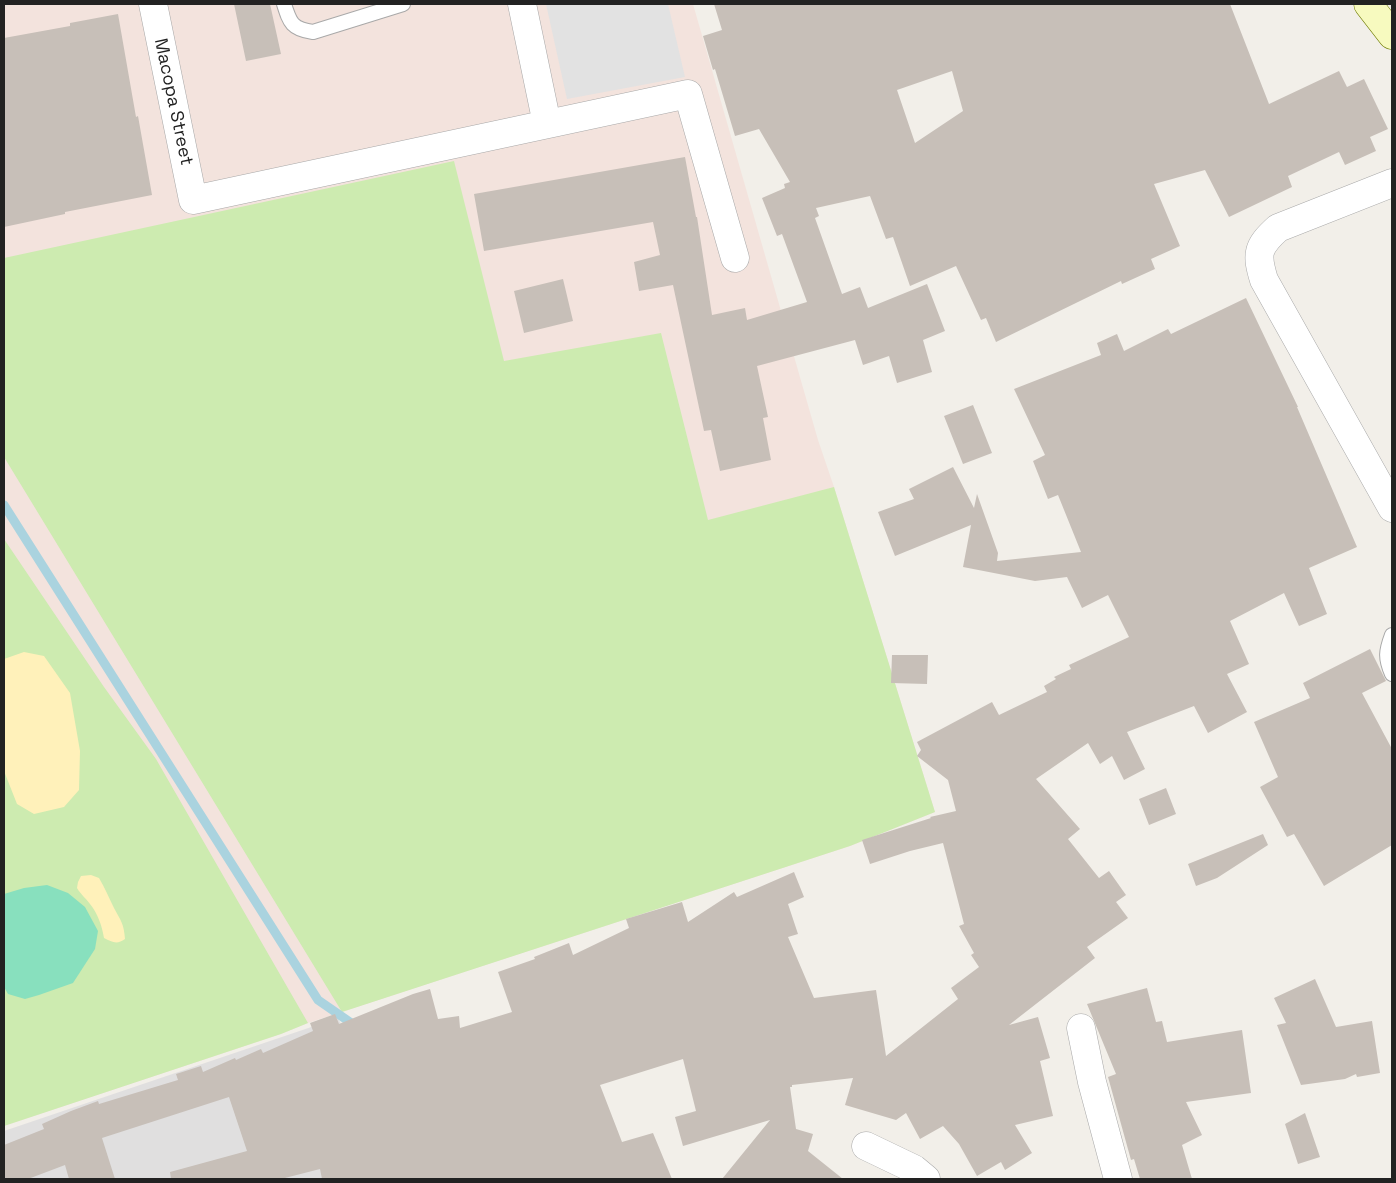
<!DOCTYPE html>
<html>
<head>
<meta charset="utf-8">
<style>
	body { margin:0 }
	#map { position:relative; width:1396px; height:1183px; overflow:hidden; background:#f2efe9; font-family:"Space Grotesk",sans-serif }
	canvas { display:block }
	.frame { position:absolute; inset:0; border:5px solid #222; pointer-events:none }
</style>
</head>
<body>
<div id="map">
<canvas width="1396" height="1183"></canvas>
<div class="frame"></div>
</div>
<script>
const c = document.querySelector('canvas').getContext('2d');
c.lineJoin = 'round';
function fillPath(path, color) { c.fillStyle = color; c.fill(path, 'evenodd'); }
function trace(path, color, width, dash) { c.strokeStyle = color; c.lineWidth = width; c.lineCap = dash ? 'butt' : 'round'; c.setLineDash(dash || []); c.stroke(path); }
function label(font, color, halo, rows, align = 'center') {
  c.font = font + ' "Space Grotesk",sans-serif'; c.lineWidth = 4; c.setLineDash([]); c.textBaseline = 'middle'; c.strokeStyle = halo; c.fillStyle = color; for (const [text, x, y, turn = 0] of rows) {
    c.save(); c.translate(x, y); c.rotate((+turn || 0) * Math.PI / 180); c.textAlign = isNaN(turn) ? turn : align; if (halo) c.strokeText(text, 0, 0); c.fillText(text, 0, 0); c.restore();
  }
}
fillPath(new Path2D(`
	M338,1018L413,1179H4V1131Z`), '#e0dfdf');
fillPath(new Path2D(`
	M4,4H693L818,440L834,487L935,812L850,846L308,1023L281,1034L4,1126Z`), '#f3e3dd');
fillPath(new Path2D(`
	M454,161L504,361L661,333L708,520L834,487L935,812L850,846L342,1012L4,457V258Z
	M4,539L104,687L156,759L308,1023L281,1034L4,1126Z`), '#cdebb0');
fillPath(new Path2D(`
	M24,652L44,656L70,693L80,751L79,790L64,807L34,814L17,804L4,771V659Z
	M91,875L99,878C105,888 109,898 114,908C121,921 124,924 125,939C117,945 112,942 104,938C102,926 98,914 90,904C86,898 81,895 77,888L78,882L81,876Z`), '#fff1ba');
fillPath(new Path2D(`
	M47,885L68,893L85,907L98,931L95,949L73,983L39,995L25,999L8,994L4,987V894L24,888Z`), '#88e0be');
fillPath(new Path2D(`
	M546,4H668L685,77L567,99Z`), '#e2e2e2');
trace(new Path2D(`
	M4,505L318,1000L357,1027`), '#aad3df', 9);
fillPath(new Path2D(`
	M234,4H270L281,54L246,61Z
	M714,4H1230L1269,104L1339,71L1347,87L1364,79L1388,129L1370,137L1376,151L1345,165L1339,152L1288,176L1292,187L1229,217L1205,170L1154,184L1180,246L1151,259L1155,269L1122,284L1121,281L996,342L986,318L981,320L956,266L910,286L893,237L886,239L870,196L816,208L819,216L815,218L842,294L860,287L868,308L927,284L945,331L923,340L932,372L897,383L889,356L863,365L855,340L757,366L768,417L763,418L771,460L720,471L711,430L704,431L673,285L639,291L634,262L660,255L653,222L484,251L474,194L685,157L696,217H697L712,315L745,308L747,320L807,302L782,234L777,236L762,198L785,188L784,184L790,182L759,129L735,136L715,69L713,70L703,36L722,30ZM952,71L963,111L915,143L897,90Z
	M118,14L136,117L138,116L152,195L65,212V214L4,227V38L70,26V23Z
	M563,279L573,321L524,333L514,291Z
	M1246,298L1298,407H1297L1357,547L1309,568L1327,614L1299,626L1284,593L1230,621L1249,664L1227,674L1247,712L1208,733L1194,706L1127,732L1145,769L1124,780L1112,756L1100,764L1088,743L1036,779L1080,829L1068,839L1099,878L1109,871L1126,895L1116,902L1128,918L1087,947L1095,958L1009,1025L1038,1017L1050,1058L1040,1061L1053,1116L1015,1125L1032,1153L1005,1170L1001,1162L977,1176L959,1144L943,1126L920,1139L906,1113L896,1120L845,1105L853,1078L792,1085V1087H790L796,1129L813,1134L808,1151L843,1179H722L770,1120L683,1146L675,1117L696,1111L683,1059L600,1085L622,1142L653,1133L672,1179H322L320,1169L281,1179H171L170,1172L247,1151L229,1097L102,1138L115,1179H69L65,1165L28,1179H4V1145L44,1129L42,1124L71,1111L98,1101L99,1104L178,1080L176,1074L201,1066L203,1072L235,1058L236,1060L261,1049L263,1053L313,1031L310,1023L335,1014L339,1024L413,994L430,989L438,1019L459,1016L460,1028L512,1012L498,972L535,959L534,957L569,943L573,955L629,928L626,919L682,902L688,922L734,892L737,897L794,872L804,897L788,904L798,934L788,937L814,998L876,990L886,1056L958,999L951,988L979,967L971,955L974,953L959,926L964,924L943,843L910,851L870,864L862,840L931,818L930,817L956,811L948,780L917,756L921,750L917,742L992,702L999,715L1047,692L1044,686L1056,679L1054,677L1071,669L1069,665L1129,637L1108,595L1082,608L1067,577L1035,581L963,567L971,525L895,556L878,512L914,499L909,489L953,467L974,508L977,494L998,553L997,561L1081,552L1058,495L1048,499L1033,461L1045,455L1014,389L1101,355L1097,343L1117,334L1124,351L1168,329L1171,334Z
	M973,405L992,453L963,464L944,416Z
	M1370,649L1386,681L1362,693L1392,749V845L1324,886L1294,834L1287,837L1260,787L1278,777L1254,722L1310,698L1303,683Z
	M892,655H928L927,684L891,683Z
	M1166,788L1176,814L1149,825L1139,799Z
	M1263,834L1268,845L1217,878L1196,886L1188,864Z
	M1315,979L1336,1027L1372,1021L1380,1073L1357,1077L1356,1074L1345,1079L1301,1085L1277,1025L1286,1023L1274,998Z
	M1147,988L1156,1022L1162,1021L1167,1042L1242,1030L1251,1093L1186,1102L1202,1135L1182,1145L1192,1179H1140L1134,1159L1131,1160L1108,1077L1116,1074L1087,1004Z
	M1305,1113L1320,1157L1298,1164L1285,1124Z`), '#c7bfb8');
const lane = new Path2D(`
	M284,4C290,23 292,29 313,32L403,4
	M1392,635C1386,651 1385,658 1392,674`);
const street = new Path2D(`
	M153,4L193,200L688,94L735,258
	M522,4L547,124
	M1392,183L1278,228C1257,247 1256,254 1264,280L1392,508
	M1081,1028L1092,1082L1118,1179
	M866,1146L914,1169L926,1179`);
const secondary = new Path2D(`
	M1368,4L1392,35`);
trace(lane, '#a9a9a9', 16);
trace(street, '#a9a9a9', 29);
trace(secondary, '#707d05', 29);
trace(lane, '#fff', 14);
trace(street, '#fff', 28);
trace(secondary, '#f7fabf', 28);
label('18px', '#222', '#fff', [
	["Macopa Street",173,102,78]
]);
</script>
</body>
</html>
